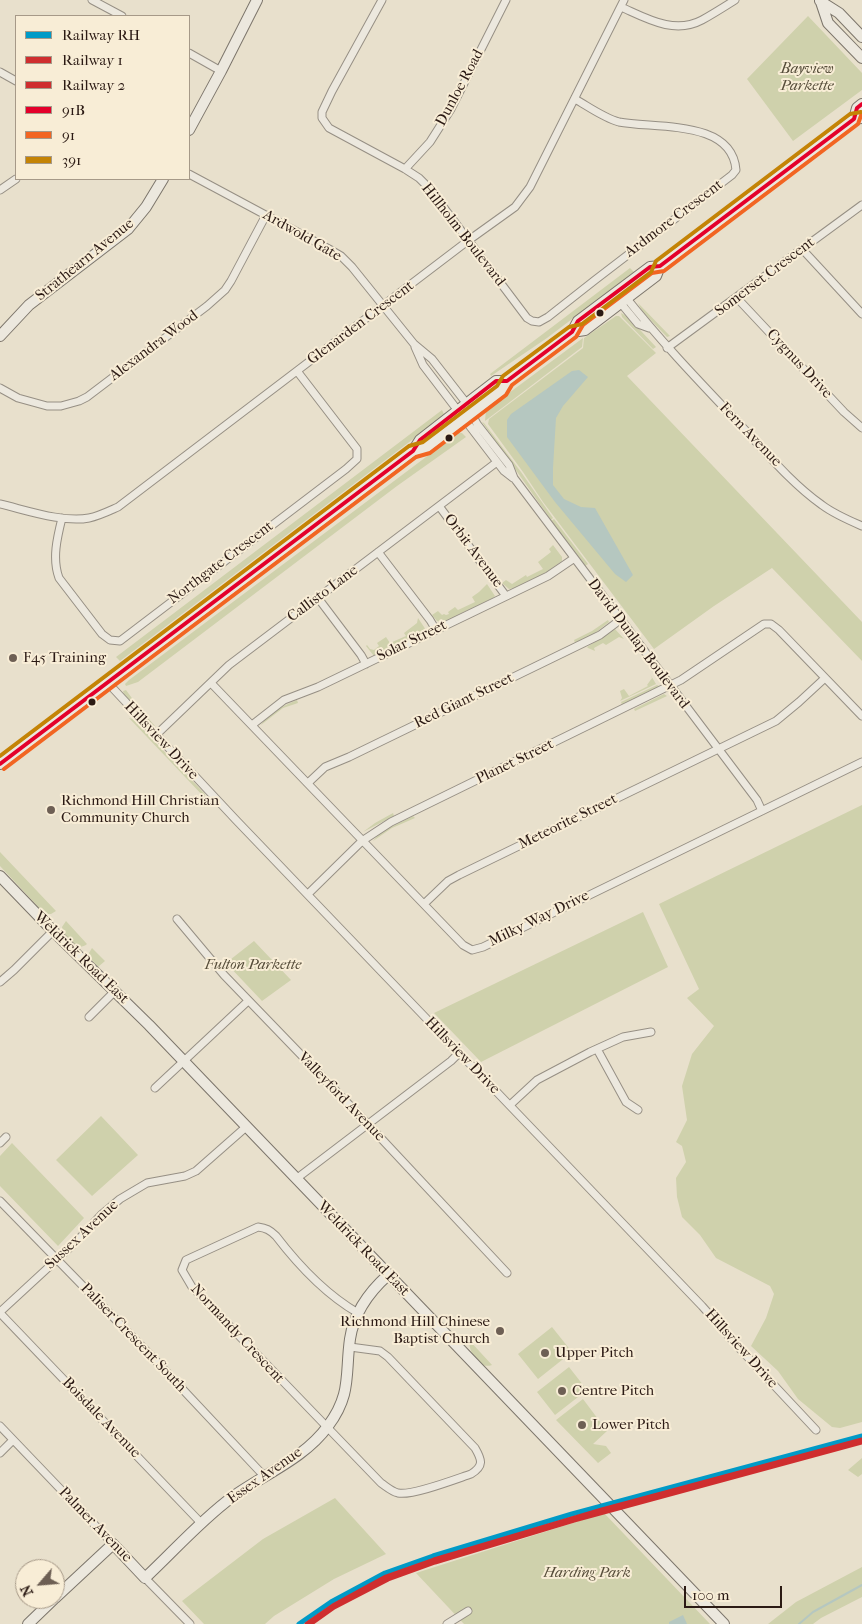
<!DOCTYPE html>
<html>
<head>
<meta charset="utf-8">
<style>
	body { margin:0 }
	#map { position:relative; width:862px; height:1624px; overflow:hidden; background:#e8e0cc; font-family:"IM FELL French Canon",serif }
	canvas { display:block }
	.legend { position:absolute; left:15px; top:15px; width:175px; height:165px; box-sizing:border-box; background:#f8edd6; border:1px solid #a69988; margin:0; padding:6px 9px; list-style:none; font-size:15px; color:#2b1a14 }
	.legend li { display:flex; align-items:center; gap:10px; height:25px }
	.legend b { width:25px; border:1px solid #a69988 }
	.north { position:absolute; left:15px; top:1559px; width:50px; height:50px; box-sizing:border-box; background:#f8edd6; border:1px solid #a69988; border-radius:50%; rotate:243deg; font-size:14px; font-weight:700; line-height:20px; text-align:center; color:#2b1a14 }
	.north::after { content:''; display:block; margin:auto; width:18px; height:22px; background:#6d5f54; clip-path:polygon(50% 0,100% 100%,50% 72%,0 100%) }
	.scale { position:absolute; left:684px; top:1586px; width:98px; height:22px; box-sizing:border-box; border:2px solid #2b1a14; border-top:0; padding-left:6px; font-size:15px; line-height:18px; white-space:nowrap; color:#2b1a14; -webkit-text-stroke:4px #f8edd6; paint-order:stroke }
</style>
</head>
<body>
<div id="map">
<canvas width="862" height="1624"></canvas>
<ul class="legend">
<li><b style="height:6px;background:#009ac7"></b>Railway RH</li>
<li><b style="height:6px;background:#cf2e2f"></b>Railway 1</li>
<li><b style="height:6px;background:#cf2e2f"></b>Railway 2</li>
<li><b style="height:6px;background:#e4002b"></b>91B</li>
<li><b style="height:6px;background:#f26522"></b>91</li>
<li><b style="height:6px;background:#c48305"></b>391</li>
</ul>
<div class="north">N</div>
<div class="scale">100 m</div>
</div>
<script>
const c = document.querySelector('canvas').getContext('2d');
c.lineJoin = 'round';
function fillPath(path, color) { c.fillStyle = color; c.fill(path, 'evenodd'); }
function trace(path, color, width, dash) { c.strokeStyle = color; c.lineWidth = width; c.lineCap = dash ? 'butt' : 'round'; c.setLineDash(dash || []); c.stroke(path); }
function label(font, color, halo, rows, align = 'center') {
  c.font = font + ' "IM FELL French Canon",serif'; c.lineWidth = 4; c.setLineDash([]); c.textBaseline = 'middle'; c.strokeStyle = halo; c.fillStyle = color; for (const [text, x, y, turn = 0] of rows) {
    c.save(); c.translate(x, y); c.rotate((+turn || 0) * Math.PI / 180); c.textAlign = isNaN(turn) ? turn : align; if (halo) c.strokeText(text, 0, 0); c.fillText(text, 0, 0); c.restore();
  }
}
fillPath(new Path2D(`
	M808,16L862,73V90L793,141L747,79Z
	M630,268L634,272L547,338L491,376L490,374Z
	M638,303L670,336L667,337L642,311Z
	M621,313L628,317L656,347L653,349L622,317Z
	M616,316H619L656,353L627,376L862,622V661L772,568L714,606L654,649L543,502L523,472L488,424L489,419L583,348L584,338Z
	M583,338L582,347L485,421L486,410Z
	M442,410L444,414L441,418L120,661L116,657Z
	M482,422L484,423L521,472L553,518L551,520Z
	M458,433H462L466,437L397,486L138,682L126,686L125,684L129,680Z
	M554,519L588,564L585,566L551,521Z
	M553,545L562,557V561L545,573L514,588L509,589L502,583L506,580L512,584L526,575L527,577L543,569L538,562L551,552L549,549Z
	M487,584L495,596L493,598L443,622L437,621L432,615L438,611L442,615L444,614L446,615L449,614L448,612L455,607L458,610L475,602L472,597L479,592Z
	M418,618L426,630L423,632L374,656L366,646L367,645L370,649L374,650L379,646L377,643L386,637L390,643L406,636L404,633L417,623Z
	M608,620L609,622L595,633L575,643L574,640L592,631Z
	M615,629L624,639L619,637L606,645L603,643L594,648L595,651L588,648L587,647Z
	M650,674L656,684L620,701L622,698L620,691L624,689L629,696L648,686L647,685L652,678Z
	M657,685L659,686L656,688L622,705L621,702Z
	M126,690L139,708L156,727L151,724L124,695L123,691Z
	M664,694L667,696L635,711L634,709Z
	M297,700L298,703L283,708L261,725C268,713 285,705 297,700Z
	M129,718L133,719L205,794V798Z
	M862,805V1422L840,1428L832,1427L798,1399L778,1371L751,1346L766,1318L774,1294L770,1286L716,1258L700,1235L682,1217L677,1197L676,1178L686,1162L682,1146L676,1142L687,1120L682,1086L692,1054L714,1026L687,998L699,989L659,904Z
	M393,813L394,816L363,832L375,823Z
	M413,816L415,818L392,828L373,841L381,832Z
	M0,852L56,911L51,914H47L42,911L0,866Z
	M643,912L668,967L481,1062L434,1013Z
	M66,921L87,944C77,953 64,938 62,927Z
	M254,941L291,980L262,1001L226,963Z
	M92,948L105,961L98,967L89,957V953Z
	M101,1116L138,1155L92,1196L56,1160Z
	M12,1143L84,1218L58,1246L0,1186V1156Z
	M552,1327L572,1352L538,1379L518,1354Z
	M469,1340L492,1365C478,1370 469,1352 469,1340Z
	M569,1367L587,1390L555,1415L537,1392Z
	M583,1399L607,1431L593,1444L606,1446L611,1453L598,1463L556,1420Z
	M862,1458V1474L858,1477L848,1470Z
	M335,1498L386,1554L334,1579L274,1616L265,1624H204L182,1601L263,1539Z
	M604,1513L710,1624H464L416,1573Z
	M862,1567V1597L821,1618L813,1624H768L796,1602Z`), '#cfd1ac');
fillPath(new Path2D(`
	M579,370L588,377L563,406L556,418L553,468V485L564,499L581,507L595,508L633,575L626,582L615,574L555,502L507,437V420L511,414L572,371Z
	M683,1615L687,1624H669V1622Z`), '#b5c7c0');
trace(new Path2D(`
	M799,1624L813,1612L862,1585`), '#b5c7c0', 2);
const street = new Path2D(`
	M92,0L122,16
	M382,0L332,91L322,112V118L329,128L405,169L419,178L429,188L527,318L532,321L539,322L548,317L595,280L732,175L736,170C732,119 655,129 619,122C604,118 589,107 575,99
	M621,7C646,18 674,35 702,20C713,14 724,7 735,0
	M189,53L221,71
	M0,72L16,81
	M405,169L430,142L451,109L506,0
	M189,174L329,249L341,256L352,267L414,344L432,359L467,404L477,424L509,465L514,478L757,800L762,811
	M0,190L16,179
	M802,249L862,314
	M614,295L638,324L649,328
	M624,295C658,338 695,377 733,417C761,446 788,481 822,505C834,514 848,520 862,526
	M737,298L844,412L862,428
	M415,347L423,365L504,471L513,478
	M667,348L862,205
	M0,388L18,398L47,406H61L79,401L87,397L207,306L225,290L231,281L266,215
	M0,504C26,510 63,523 89,518C99,516 109,511 118,507L469,240L515,207L530,187L624,0
	M439,506L506,596
	M62,518C57,538 52,559 59,578L102,634L110,640L120,641L346,469L357,459V449L297,371
	M378,552L430,620L436,630
	M318,598L361,655L366,664
	M107,682L236,820L702,1306L741,1350L816,1430
	M211,683L463,945L472,950L483,947L862,762
	M252,725L284,700L318,687L548,576L573,559
	M156,735L229,665L497,462
	M308,783L325,767L349,757L600,635L620,620
	M308,894L362,841L391,822L681,680L764,624H771L779,630L862,716
	M424,904L448,881L459,875L776,721L799,702L825,678
	M177,919L224,975L363,1119L507,1273
	M0,982L14,970L53,931
	M89,1017L115,991
	M597,1049L626,1102L638,1110
	M155,1088L248,1001
	M510,1105L537,1080L590,1052L623,1037L651,1032
	M0,1143L6,1137
	M296,1179L451,1061L459,1053
	M0,1201L157,1362L265,1477
	M0,1312L77,1241L101,1215L120,1199L147,1183L185,1176L196,1171L246,1127
	M0,1313L202,1524
	M350,1347L380,1351L388,1357L475,1448C482,1460 484,1466 471,1474C456,1479 412,1496 398,1493C391,1491 387,1487 381,1483L192,1287L182,1270L186,1260L258,1227C266,1228 270,1230 276,1236C299,1266 325,1294 358,1313
	M0,1426L113,1544
	M0,1453L13,1440
	M145,1578L190,1624
	M447,1624L468,1611`);
const secondary = new Path2D(`
	M820,1L839,13L862,37
	M821,2L828,23L862,58
	M854,119L857,108L862,104
	M189,130L221,71L257,0
	M572,332L585,330L656,276L660,266L854,119L862,118
	M0,336L29,305L128,229L146,207L163,179
	M413,451L426,448L502,390L507,381L572,332L578,321L650,267L660,266
	M0,764L413,451L420,440L474,398L496,381H507
	M0,876L53,931L149,1025L724,1624
	M55,1598L113,1544L145,1578C173,1552 200,1521 231,1498C264,1474 304,1459 328,1426C352,1394 345,1374 350,1339C354,1312 369,1292 388,1275
	M28,1624L54,1599`);
trace(street, '#968f84', 9);
trace(secondary, '#7c756b', 12);
trace(street, '#ece8de', 7);
trace(secondary, '#ece8de', 10);
trace(new Path2D(`
	M0,764L413,451L420,440L496,381H507L572,332L578,321L650,267L660,266L854,119L857,108L862,104`), '#e4002b', 4);
trace(new Path2D(`
	M4,769L416,457L430,453L506,395L512,385L576,337L583,325L652,273L664,271L858,124L862,113`), '#f26522', 4);
trace(new Path2D(`
	M0,756L409,446L423,442L497,386L503,376L569,327L582,324L651,272L656,261L850,114L861,112`), '#c48305', 4);
trace(new Path2D(`
	M299,1624L331,1602L385,1573L433,1556L572,1514L862,1436`), '#009ac7', 5);
trace(new Path2D(`
	M310,1624L334,1607L388,1579L435,1562L574,1520L862,1442`), '#cf2e2f', 5);
trace(new Path2D(`
	M307,1624L333,1606L386,1577L434,1560L602,1510L862,1440`), '#cf2e2f', 5);
for (const [x, y, r, color] of [
	[600,313,4.5,"#2b1a14"],
	[449,438,4.5,"#2b1a14"],
	[13,658,5,"#6d5f54"],
	[92,702,4.5,"#2b1a14"],
	[51,810,5,"#6d5f54"],
	[500,1331,5,"#6d5f54"],
	[545,1353,5,"#6d5f54"],
	[562,1391,5,"#6d5f54"],
	[582,1425,5,"#6d5f54"]
]) { const dot = new Path2D(); dot.arc(x, y, r, 0, 2 * Math.PI); c.fillStyle = color; c.fill(dot); trace(dot, '#f8edd6', 2); }
label('italic 15px', '#564d3a', '#f8edd6', [
	["Bayview",807,69],
	["Parkette",807,86],
	["Fulton Parkette",253,965],
	["Harding Park",587,1573]
]);
label('15px', '#2b1a14', '#f8edd6', [
	["Dunloe Road",460,88,-62],
	["Ardmore Crescent",674,219,-37],
	["Hillholm Boulevard",463,235,52],
	["Ardwold Gate",302,236,30],
	["Strathearn Avenue",85,260,-39],
	["Somerset Crescent",765,277,-37],
	["Glenarden Crescent",361,323,-37],
	["Alexandra Wood",154,346,-37],
	["Cygnus Drive",799,364,47],
	["Fern Avenue",750,435,46],
	["Orbit Avenue",473,551,53],
	["Northgate Crescent",221,563,-37],
	["Callisto Lane",323,594,-37],
	["Solar Street",412,641,-26],
	["David Dunlap Boulevard",638,644,53],
	["Red Giant Street",464,701,-26],
	["Hillsview Drive",161,741,47],
	["Planet Street",515,762,-26],
	["Meteorite Street",568,822,-26],
	["Milky Way Drive",539,919,-26],
	["Weldrick Road East",81,958,44],
	["Hillsview Drive",462,1056,46],
	["Valleyford Avenue",341,1097,46],
	["Sussex Avenue",82,1235,-43],
	["Weldrick Road East",363,1249,46],
	["Normandy Crescent",237,1334,47],
	["Paliser Crescent South",133,1338,46],
	["Hillsview Drive",741,1349,48],
	["Boisdale Avenue",101,1418,46],
	["Essex Avenue",265,1476,-35],
	["Palmer Avenue",95,1525,46]
]);
label('15px', '#2b1a14', '#f8edd6', [
	["F45 Training",23,658],
	["Richmond Hill Christian",61,801],
	["Community Church",61,818],
	["Richmond Hill Chinese",490,1322,"right"],
	["Baptist Church",490,1339,"right"],
	["Upper Pitch",555,1353],
	["Centre Pitch",572,1391],
	["Lower Pitch",592,1425]
], 'left');
</script>
</body>
</html>
